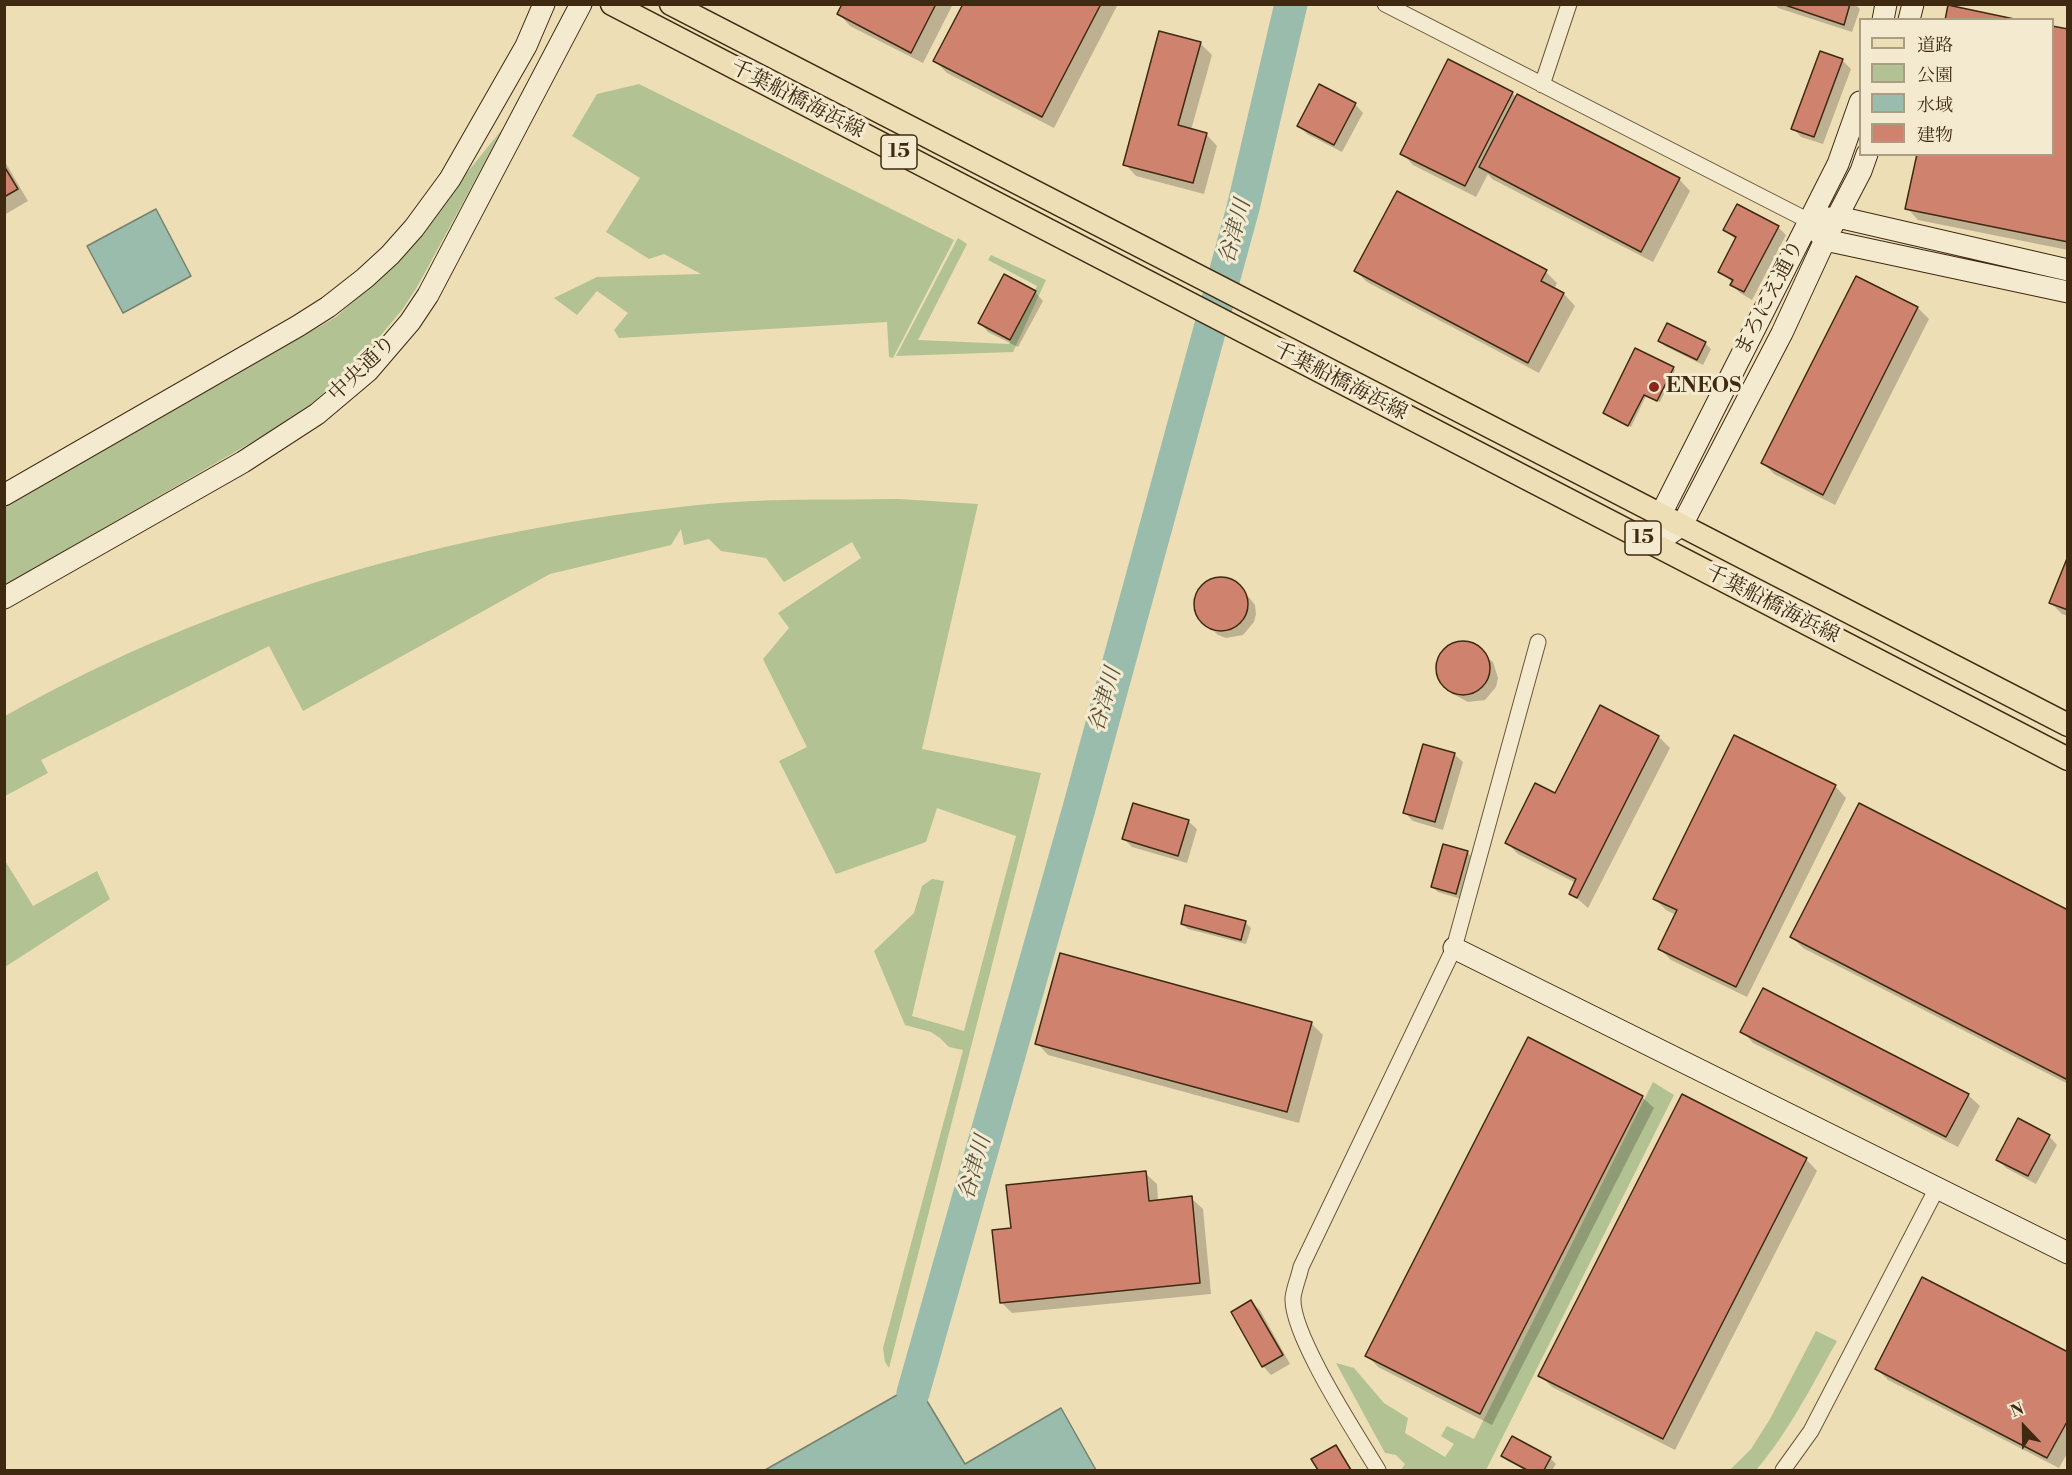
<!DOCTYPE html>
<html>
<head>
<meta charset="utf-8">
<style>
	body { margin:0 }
	#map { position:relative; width:2072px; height:1475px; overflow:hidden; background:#eddeb6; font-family:"Libre Bodoni","Noto Serif JP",serif }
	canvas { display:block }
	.frame { position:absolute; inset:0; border:6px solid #3f2a11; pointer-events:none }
	.legend { position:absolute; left:1859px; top:18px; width:195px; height:138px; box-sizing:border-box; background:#f3ead0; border:2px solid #ab9d84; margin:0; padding:8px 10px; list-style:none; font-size:18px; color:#3f2a11 }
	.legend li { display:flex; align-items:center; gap:12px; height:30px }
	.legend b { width:30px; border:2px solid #ab9d84 }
	.north { position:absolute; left:1994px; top:1397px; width:60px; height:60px; -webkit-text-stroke:4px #f3ead0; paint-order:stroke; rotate:338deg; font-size:16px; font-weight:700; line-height:24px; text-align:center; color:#3f2a11 }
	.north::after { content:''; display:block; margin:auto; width:21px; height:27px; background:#3f2a11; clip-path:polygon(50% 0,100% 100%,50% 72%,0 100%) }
</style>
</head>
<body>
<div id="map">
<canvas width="2072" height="1475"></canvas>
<div class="frame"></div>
<ul class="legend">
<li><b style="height:8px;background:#eddeb6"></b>道路</li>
<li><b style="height:16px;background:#b2c293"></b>公園</li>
<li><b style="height:16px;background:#99bcac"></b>水域</li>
<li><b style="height:16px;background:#cf836f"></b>建物</li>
</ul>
<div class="north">N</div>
</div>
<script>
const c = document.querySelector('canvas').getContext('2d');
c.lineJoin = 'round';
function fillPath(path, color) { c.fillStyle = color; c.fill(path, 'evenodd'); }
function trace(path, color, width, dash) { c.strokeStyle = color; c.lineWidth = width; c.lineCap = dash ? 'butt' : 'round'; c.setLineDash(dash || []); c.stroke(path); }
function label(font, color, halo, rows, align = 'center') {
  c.font = font + ' "Libre Bodoni","Noto Serif JP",serif'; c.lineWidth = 6; c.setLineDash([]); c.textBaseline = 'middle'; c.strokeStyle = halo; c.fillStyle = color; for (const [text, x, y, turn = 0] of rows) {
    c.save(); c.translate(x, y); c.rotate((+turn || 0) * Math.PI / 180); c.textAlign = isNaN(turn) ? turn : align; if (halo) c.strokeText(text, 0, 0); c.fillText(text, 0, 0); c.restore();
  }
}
fillPath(new Path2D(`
	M639,84L954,240L893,358L889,357L887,322L619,338L614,330L628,313L597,291L577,315L554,298L597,277L701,274L664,254L649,259L606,232L640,178L572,136L597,94Z
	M504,127L417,287L402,310L360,360L311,404L261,437L5,585L4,508L336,317L397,262L423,234L461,180Z
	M958,238L967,244L918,340L1009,344L1037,286L988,260L991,255L1046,280L1013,352L896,356Z
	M899,499L978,504L922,749L1041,773L889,1368L885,1362L883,1348L963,1050L949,1047L940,1038L931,1032L905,1025L874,951L914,913L922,886L932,879L944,881L912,1016L964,1031L1016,836L937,808L926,842L836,874L779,761L807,747L763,659L789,628L778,613L861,558L852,542L784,582L766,558L721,551L709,539L684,545L681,529L671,545L550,574L303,711L269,646L41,760L48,773L5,796V716C217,596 456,530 698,505C764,498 832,500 899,499Z
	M4,859L33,906L97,871L110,899L5,967Z
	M1653,1082L1674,1095L1486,1470H1401L1405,1464L1396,1455L1385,1453L1336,1363L1354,1368L1384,1403L1408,1418L1405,1433L1445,1457L1454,1444L1441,1436L1447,1426L1474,1439Z
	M1816,1331L1837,1341C1812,1385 1789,1432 1756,1470H1730L1751,1449L1770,1419Z`), '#b2c293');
const water = new Path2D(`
	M156,209L191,276L123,313L87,246Z
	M904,1391L927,1401L965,1464L1061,1408L1096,1470H765Z`);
fillPath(water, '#99bcac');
trace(water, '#75826e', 1.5);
fillPath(new Path2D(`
	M844,4H953L923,63L850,26L839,14Z
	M965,4H1118L1054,128L947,73L935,61Z
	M1775,4H1855L1860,9L1852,32L1778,8Z
	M2068,31V250L1918,220L1907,208L2052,154Z
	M1200,43L1212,55L1191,130L1206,134L1217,146L1204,194L1136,176L1125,164Z
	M1842,60L1851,69L1823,144L1801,137L1793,128Z
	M1512,93L1517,98L1679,179L1690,191L1653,262L1492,179L1488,174L1476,197L1413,165L1402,153Z
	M1355,104L1363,113L1342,152L1307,134L1299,126Z
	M4,160L28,201L4,215Z
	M1778,227L1786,235L1752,300L1740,293L1732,285L1733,283L1719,271L1736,240L1725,230Z
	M1356,271L1546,272L1557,283L1554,290L1564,294L1575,306L1539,373L1367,282Z
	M1857,278L1918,308L1929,319L1835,505L1774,474L1763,463Z
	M1035,292L1043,301L1018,347L988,332L980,323Z
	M1668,325L1706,344L1711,349L1703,365L1665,346L1660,341Z
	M1673,368L1675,370L1660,402L1646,396L1631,427L1607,415Z
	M2068,560V616L2062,614L2051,603Z
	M1228,579L1235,582L1244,591L1255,605L1256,614L1254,622L1243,635L1226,638L1218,635L1202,620L1198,614L1197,598L1205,584L1212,580Z
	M1470,644L1493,662L1498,678L1496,687L1485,700L1468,702L1453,694L1444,685L1440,678L1439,662L1442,655L1454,645Z
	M1659,737L1670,748L1588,908L1571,893L1576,883L1518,854L1507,843L1555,795Z
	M1454,754L1463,762L1443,830L1413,821L1405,813Z
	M1835,786L1846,798L1747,997L1671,960L1659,948L1676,915L1666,910L1655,899Z
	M1188,821L1197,829L1187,863L1132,847L1124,839Z
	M1444,846L1468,853L1473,858L1461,899L1438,892L1432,887Z
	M2068,911V1084L1803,948L1792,937Z
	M1245,922L1251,928L1246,944L1188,929L1182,924Z
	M1061,955L1312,1024L1323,1035L1299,1123L1048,1055L1037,1043Z
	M1742,1031L1968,1095L1980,1106L1958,1147L1753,1043Z
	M1642,1097L1654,1108L1492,1425L1378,1367L1367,1355Z
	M2049,1136L2057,1145L2036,1184L2006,1168L1998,1159Z
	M1806,1159L1817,1171L1675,1450L1552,1387L1540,1375Z
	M1145,1173L1157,1184L1158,1201L1191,1198L1203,1209L1211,1294L1012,1313L1001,1302L1012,1230Z
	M1251,1302L1260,1310L1290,1364L1271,1375L1263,1366Z
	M2068,1354V1452L2059,1468L1888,1380L1876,1368Z
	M1512,1438L1551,1459L1556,1464L1552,1470H1525L1508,1461L1503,1456Z
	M1336,1447L1352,1470H1319L1313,1460Z`), '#0003');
trace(new Path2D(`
	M913,1393L1078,812L1243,208L1291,4`), '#99bcac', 33);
const building = new Path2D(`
	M842,4H936L911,53L837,14Z
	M963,4H1101L1042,117L933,61Z
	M1782,4H1850L1844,25Z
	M1948,5L2019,20H1945Z
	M2052,26L2068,29V242L1905,209L1917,154H2052Z
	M1159,31L1201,42L1178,125L1207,133L1193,183L1123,165Z
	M1820,51L1843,59L1814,137L1791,129Z
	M1448,59L1513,92L1465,186L1400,154Z
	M1319,84L1356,103L1334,145L1297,126Z
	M1517,94L1680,178L1641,252L1479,167Z
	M4,166L18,189L4,197Z
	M1397,191L1547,270L1541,281L1564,293L1528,363L1354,271Z
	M1737,204L1779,226L1744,292L1730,285L1733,280L1718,272L1736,237L1723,230Z
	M1004,274L1036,291L1010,340L978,323Z
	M1856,276L1918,307L1823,495L1761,463Z
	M1667,323L1706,342L1697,360L1658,341Z
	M1635,348L1674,367L1657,401L1644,395L1628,426L1603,413Z
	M2068,556V610L2049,603Z
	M1194 604a27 27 0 1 1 54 0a27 27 0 1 1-54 0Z
	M1436 668a27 27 0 1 1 54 0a27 27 0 1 1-54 0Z
	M1600,705L1659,736L1577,898L1569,894L1576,879L1505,843L1535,783L1555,793Z
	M1734,735L1836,785L1736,987L1658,949L1677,910L1653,899Z
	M1423,744L1455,753L1435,822L1403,813Z
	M1133,803L1189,820L1178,856L1122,839Z
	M1859,803L2068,910V1080L1790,937Z
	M1443,844L1468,851L1456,894L1431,887Z
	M1185,905L1246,921L1241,940L1181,924Z
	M1060,953L1312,1022L1287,1112L1035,1044Z
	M1763,988L1969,1094L1946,1137L1740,1032Z
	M1528,1037L1643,1096L1480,1414L1365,1356Z
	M1682,1094L1807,1158L1663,1439L1538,1376Z
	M2018,1118L2050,1135L2028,1176L1996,1160Z
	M1146,1171L1149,1201L1192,1196L1200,1283L1000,1303L992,1230L1011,1228L1006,1185Z
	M1922,1277L2068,1352V1420L2047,1458L1875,1369Z
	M1251,1300L1283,1355L1262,1367L1231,1312Z
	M1512,1436L1551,1457L1544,1470H1527L1501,1456Z
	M1336,1445L1351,1470H1318L1311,1459Z`);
fillPath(building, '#cf836f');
trace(building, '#3f2a11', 1.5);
const street = new Path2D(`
	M1385,4L1809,221
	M1542,85L1569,4
	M1378,1470C1357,1435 1291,1335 1293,1298C1294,1288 1299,1277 1301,1267L1454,948L1538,642
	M1783,1470L1811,1431L1937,1188`);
const secondary = new Path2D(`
	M1883,20L1886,4
	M1909,20L1913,4
	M1824,219L1838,217L2068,270
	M1817,231L1825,240L2068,292
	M4,495L298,326L328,307L365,278L390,255L414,228L450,179L526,46L544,4
	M1668,535L1682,525L1782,333L1825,240L1861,171L1867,154
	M1656,545L1661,514L1838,164L1860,102
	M4,598L243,462L317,414L368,371L410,322L428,295L581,4
	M1454,948L2068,1253`);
const primary = new Path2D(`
	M612,4L2068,759
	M671,4L2068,725`);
trace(street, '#6a573a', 17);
trace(secondary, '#3f2a11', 23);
trace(primary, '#3f2a11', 25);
trace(street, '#f3ead0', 15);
trace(secondary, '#f3ead0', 21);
trace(primary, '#eddeb6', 22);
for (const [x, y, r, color] of [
	[1654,387,6,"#8f2418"]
]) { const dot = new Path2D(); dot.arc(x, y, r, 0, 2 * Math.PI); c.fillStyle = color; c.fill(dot); trace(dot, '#f3ead0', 2); }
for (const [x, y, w] of [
	[899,152,36],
	[1643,538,36]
]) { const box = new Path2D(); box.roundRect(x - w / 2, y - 17, w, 34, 4.5); c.fillStyle = '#f3ead0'; c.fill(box); trace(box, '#3f2a11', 1.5); }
label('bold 20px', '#3f2a11', null, [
	["15",899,152],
	["15",1643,538]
]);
label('21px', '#3f2a11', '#f3ead0', [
	["千葉船橋海浜線",797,100,27],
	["まろにえ通り",1770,298,-63],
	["中央通り",363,369,-44],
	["千葉船橋海浜線",1340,382,27],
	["千葉船橋海浜線",1772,605,27]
]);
label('bold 21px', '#3f2a11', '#f3ead0', [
	["ENEOS",1666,387]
], 'left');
label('italic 22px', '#564e38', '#f3ead0', [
	["谷津川",1236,232,-75],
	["谷津川",1106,700,-74],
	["谷津川",976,1168,-74]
]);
</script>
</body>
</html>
